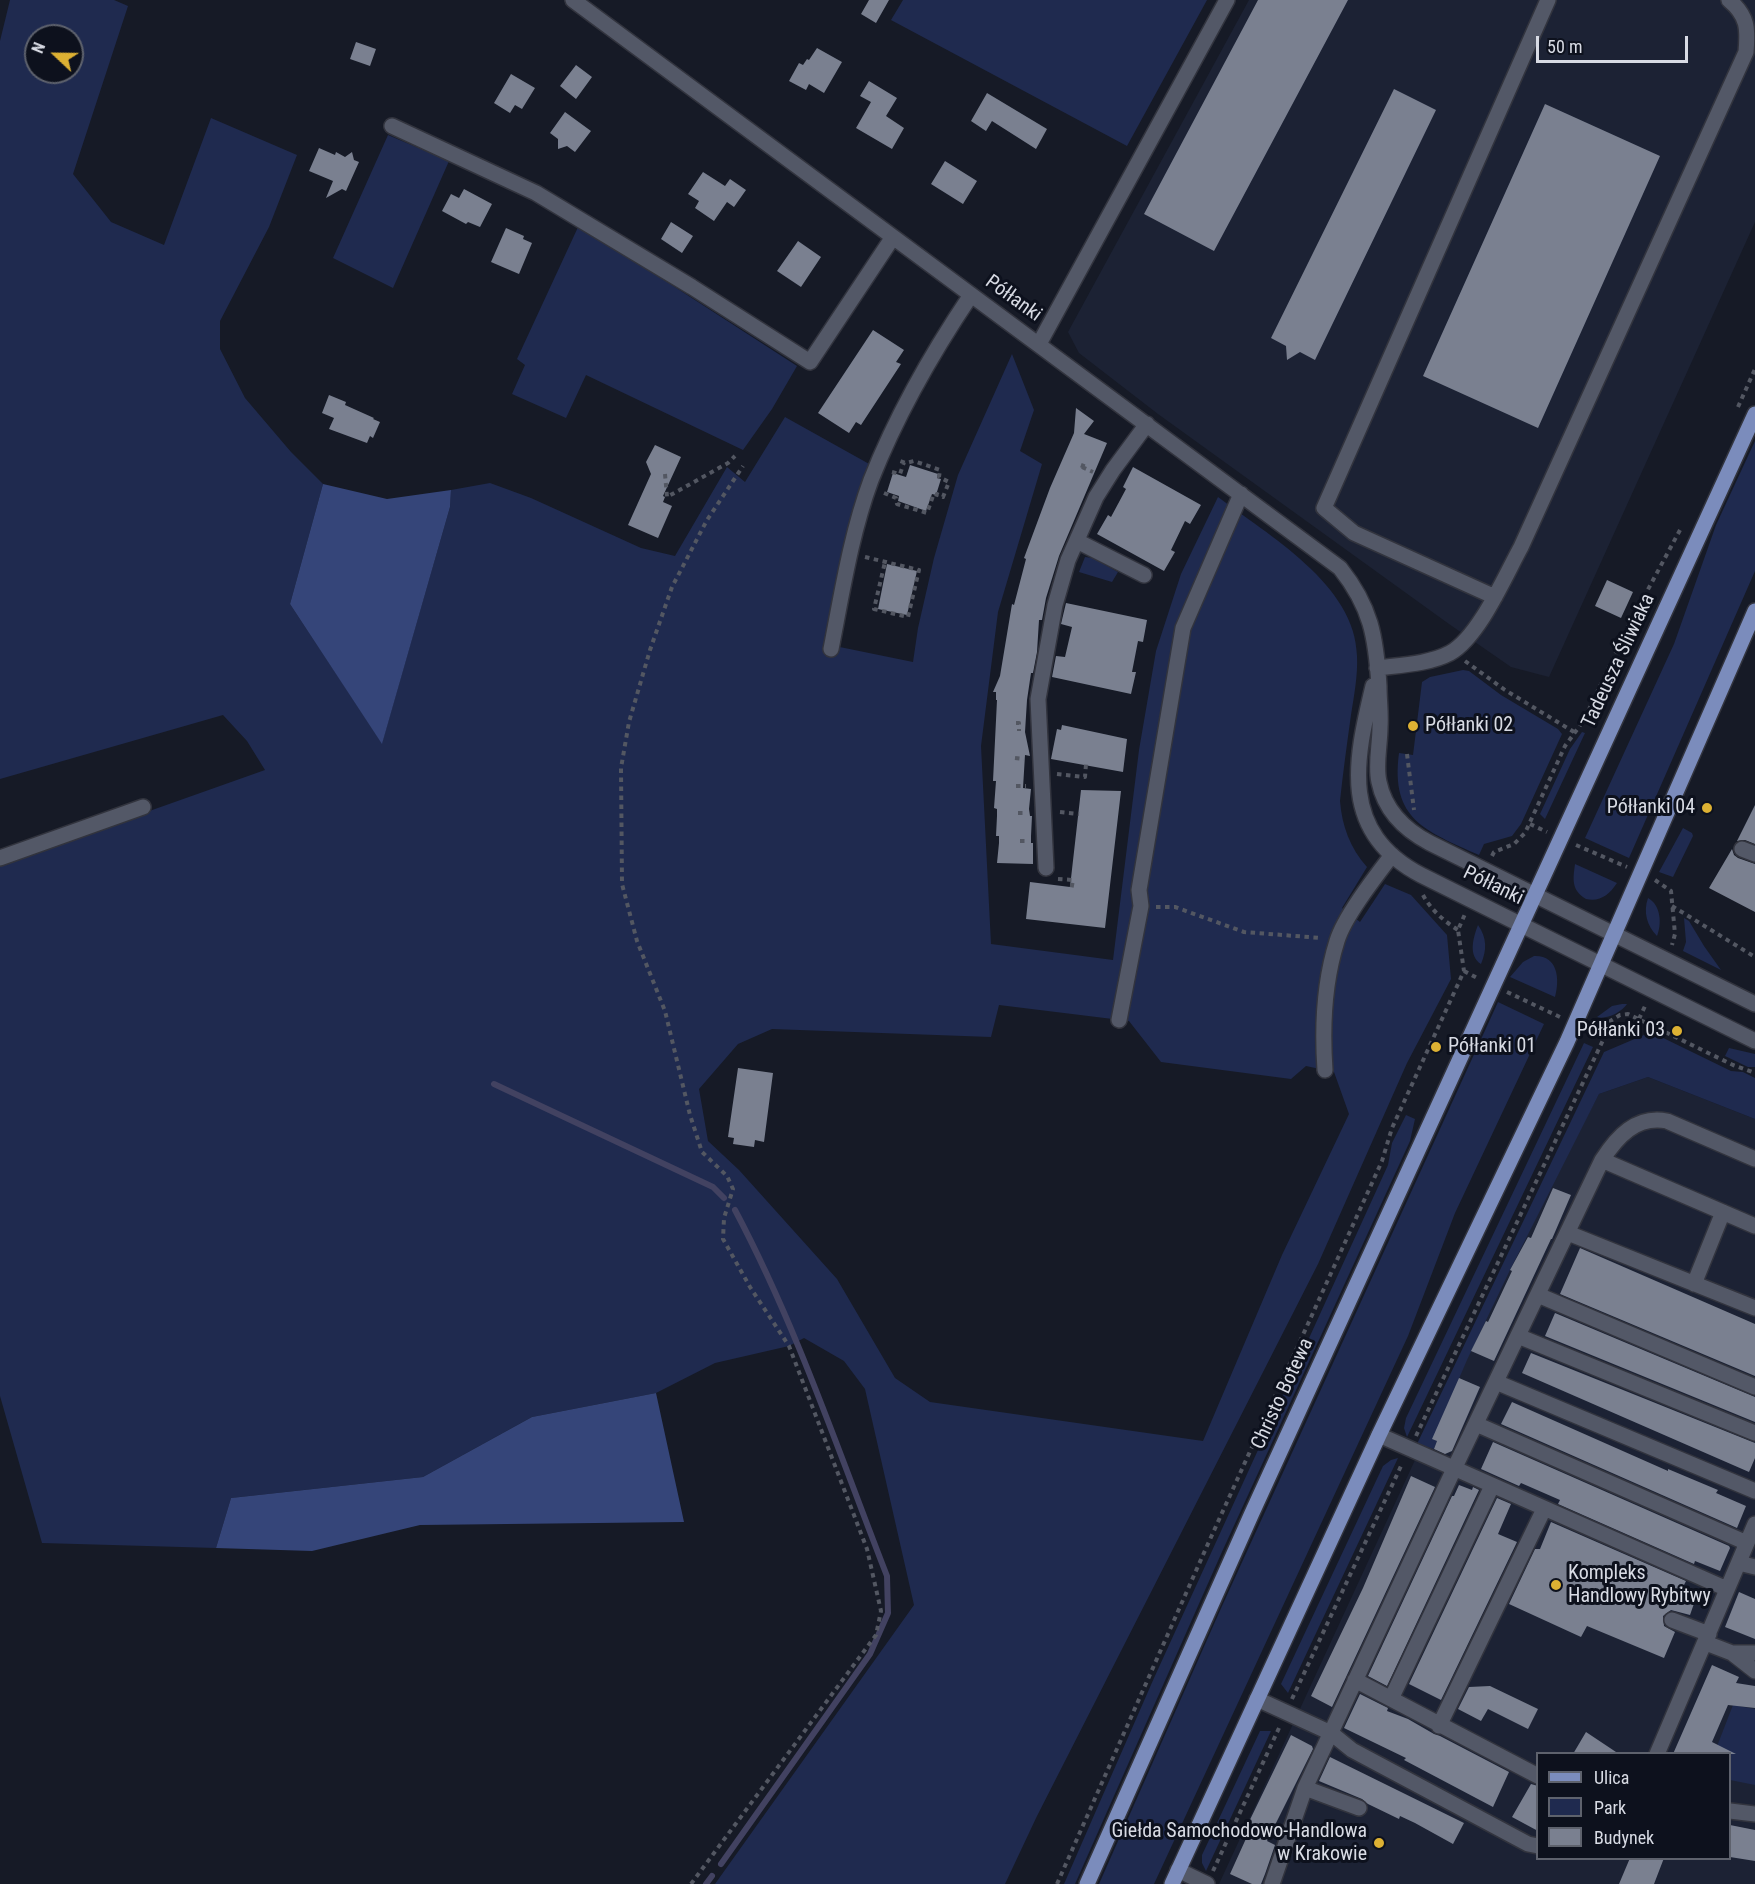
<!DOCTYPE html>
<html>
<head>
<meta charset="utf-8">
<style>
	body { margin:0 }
	#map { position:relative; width:1755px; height:1884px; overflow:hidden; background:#161a26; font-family:"Roboto Condensed",sans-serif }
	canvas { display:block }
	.legend { position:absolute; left:1536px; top:1752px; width:195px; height:108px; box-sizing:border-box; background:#0d111d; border:2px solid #5e626d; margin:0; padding:8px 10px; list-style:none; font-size:18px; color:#d8dbe4 }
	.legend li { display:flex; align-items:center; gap:12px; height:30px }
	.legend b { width:30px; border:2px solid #5e626d }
	.north { position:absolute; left:24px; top:24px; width:60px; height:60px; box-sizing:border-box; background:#0d111d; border:2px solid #5e626d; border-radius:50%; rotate:292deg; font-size:16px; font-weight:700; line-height:24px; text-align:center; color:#d8dbe4 }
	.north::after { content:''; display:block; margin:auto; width:21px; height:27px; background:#ddb133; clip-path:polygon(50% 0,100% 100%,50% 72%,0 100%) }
	.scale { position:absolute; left:1536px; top:36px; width:152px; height:27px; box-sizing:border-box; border:3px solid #d8dbe4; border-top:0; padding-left:8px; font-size:18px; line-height:21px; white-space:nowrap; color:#d8dbe4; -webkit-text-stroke:4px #0d111d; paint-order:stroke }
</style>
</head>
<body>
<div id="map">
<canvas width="1755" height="1884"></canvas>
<ul class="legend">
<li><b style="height:8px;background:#7b8cbc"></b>Ulica</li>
<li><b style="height:16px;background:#1f2a4f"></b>Park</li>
<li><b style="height:16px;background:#7a8090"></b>Budynek</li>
</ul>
<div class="north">N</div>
<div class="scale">50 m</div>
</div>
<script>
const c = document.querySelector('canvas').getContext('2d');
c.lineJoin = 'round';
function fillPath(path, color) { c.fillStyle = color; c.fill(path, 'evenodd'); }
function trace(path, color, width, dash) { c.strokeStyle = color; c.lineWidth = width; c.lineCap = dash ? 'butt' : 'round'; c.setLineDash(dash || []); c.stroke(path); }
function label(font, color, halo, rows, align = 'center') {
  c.font = font + ' "Roboto Condensed",sans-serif'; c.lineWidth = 6; c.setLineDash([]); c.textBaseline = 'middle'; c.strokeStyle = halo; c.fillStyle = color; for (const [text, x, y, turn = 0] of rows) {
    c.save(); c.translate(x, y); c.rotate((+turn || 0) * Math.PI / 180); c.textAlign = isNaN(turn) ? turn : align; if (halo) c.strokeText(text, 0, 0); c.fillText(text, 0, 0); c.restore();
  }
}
fillPath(new Path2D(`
	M1249,0H1755V222L1549,677L1511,667L1449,624L1158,414L1079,353L1068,332Z
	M1648,1077L1755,1119V1884H1219L1495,1287L1599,1094ZM1538,1754H1730V1858H1538Z`), '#1c2234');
fillPath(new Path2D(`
	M10,0H114L128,6L73,174L111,222L164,245L211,118L297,155L269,227L220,321V349L245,398L291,452L323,484L290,604L382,743L450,507L451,490L490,483L531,498L641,548L675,556L727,467L745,482L785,417L871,465L825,644L913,662L918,628L934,558L958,475L1012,354L1034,410L1020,451L1042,464L998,612L981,746L991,944L1113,960L1139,750L1156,651L1181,574L1218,497C1268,535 1356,585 1357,656C1358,675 1354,696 1351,715C1347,744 1343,772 1340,801C1342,826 1350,848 1367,867L1342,908L1360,922L1385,884L1411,895L1447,935L1451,979L1407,1063L1318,1264L1037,1816L1005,1884H715L914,1605L865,1389L844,1361L804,1338L789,1346L715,1363L656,1393L532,1417L423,1477L231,1498L216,1548L42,1543L0,1396V864L265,770L247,741L223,715L0,779V41ZM36,36H72V72H36ZM999,1005L1129,1021L1161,1062L1291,1079L1306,1066L1334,1072L1349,1114L1282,1255L1203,1441L930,1402L895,1378L837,1279L739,1170L708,1141L699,1089L738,1044L772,1029L991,1037Z
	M903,0H1207L1127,146L891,20Z
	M388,135L449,161L393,288L333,258Z
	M579,225L797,366L772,409L743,450L586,375L566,418L512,394L525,365L517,359Z
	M1755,441V571L1629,858L1585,838L1674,644L1716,525Z
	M1085,557L1093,558L1118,572L1112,582L1079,572Z
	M1463,670L1469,671L1501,695L1558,729L1562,734L1521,824L1512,836L1484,844L1479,855C1426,831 1390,820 1399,753L1413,755L1422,682L1430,677Z
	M1582,732L1585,733L1545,819L1540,814L1570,749Z
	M1683,828L1692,833L1693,836L1673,877L1659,872Z
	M1575,864L1617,883C1609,895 1600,902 1586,899C1571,890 1573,879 1575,864Z
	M1648,898C1661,905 1662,924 1657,936C1647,926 1643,912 1648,898Z
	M1684,918L1689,921L1704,946L1721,970L1683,951L1686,942Z
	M1478,925C1487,938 1487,950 1481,964C1468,956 1473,938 1478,925Z
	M1534,956C1558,955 1560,979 1555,997L1510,977L1523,962Z
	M1498,1002L1544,1024L1455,1213L1408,1336L1154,1884H1099L1222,1606Z
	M1622,1004H1627C1622,1012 1606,1020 1597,1017L1612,1006Z
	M1651,1032L1731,1071L1743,1072L1755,1078V1119L1648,1077L1599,1094L1510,1270L1467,1360L1433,1439L1437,1441L1434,1449L1417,1444L1604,1052Z
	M1584,1043L1593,1047L1407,1437L1404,1428L1406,1418Z
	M1729,1048L1755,1054V1067H1748L1725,1056Z
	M1406,1115L1415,1119L1410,1141L1221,1554L1075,1884H1064L1154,1678L1388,1165L1392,1143Z
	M1398,1458L1288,1693L1281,1684L1383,1466L1391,1460Z
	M1733,1705L1755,1709V1785L1730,1780V1754H1714Z
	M1260,1731H1271L1206,1871L1202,1863V1855Z`), '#1f2a4f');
fillPath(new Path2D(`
	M323,484L387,499L451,490L450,507L382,744L290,604Z
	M656,1393L684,1522L420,1525L312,1551L216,1548L231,1498L423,1477L532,1417Z`), '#354579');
trace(new Path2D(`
	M494,1084L713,1187L724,1198
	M721,1864L870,1654L888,1613L887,1576C839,1453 797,1327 735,1210
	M706,1884L712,1876`), '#424261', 6);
fillPath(new Path2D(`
	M869,0H889L876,23L861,14Z
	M1258,0H1348L1214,251L1144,214Z
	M356,42L376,49L370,66L350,59Z
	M817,48L842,62L824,93L809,84L806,90L789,81L799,63L803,65L807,59L809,60Z
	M576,65L592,77L576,99L560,86Z
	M511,74L535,88L522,109L515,105L510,113L494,103Z
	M869,81L897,98L886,116L904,128L892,149L856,128L871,102L860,96Z
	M1394,89L1436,110L1315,360L1300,352L1287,360L1286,346L1271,338Z
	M987,93L1047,129L1036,149L992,121L986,131L971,121Z
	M1545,104L1660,156L1538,428L1423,376Z
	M565,112L591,131L575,152L567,146L558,149V139L550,133Z
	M319,148L335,155L336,152L345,157L352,152L354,160L359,162L346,191L342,189L326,198L333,181L309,171Z
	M945,161L977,181L963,204L931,184Z
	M703,172L725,186L730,179L746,190L734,207L727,202L714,221L695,208L699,201L688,194Z
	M464,189L492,204L480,227L468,222L466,224L442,211L451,194L459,198Z
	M671,222L693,236L682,253L661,239Z
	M506,228L524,236L523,239L532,243L519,274L491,262Z
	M798,241L821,257L801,287L777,271Z
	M873,330L904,350L896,362L901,364L861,425L856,422L849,433L818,413Z
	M329,395L346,402L345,405L374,418L373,419L380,422L373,438L370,436L367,443L329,429L334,418L322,413Z
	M1076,408L1094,421L1084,434L1107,443L1059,556L1046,598L1042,620H1039L1037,652L1033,673H1031L1027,700L1025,732L1030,756L1025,755L1023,788L1031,789L1029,809L1030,816H1032L1031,836V843H1033V864L997,863L999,843V836H996L997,816V809L994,808L996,781H993L997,700H996V692H993L1000,676L1012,604L1014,605L1026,559L1024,558L1050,488L1074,433Z
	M655,445L681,457L663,496L665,497L663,502L672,506L658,538L628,525L651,474L646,462Z
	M910,465L938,474L937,478L941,479L936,495L932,494L926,511L898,501L899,496L887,492L893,473L906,477Z
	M1133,467L1201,505L1190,524L1185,521L1171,550L1175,552L1164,571L1097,534L1108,515L1111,517L1126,489L1123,487Z
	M887,564L917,571L907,615L878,609Z
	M1607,580L1633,592L1621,618L1595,606Z
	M1066,603L1147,620L1143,642L1138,641L1132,672H1136L1131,694L1052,677L1056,656L1065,657L1072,627L1061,624Z
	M1062,725L1127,739L1123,772L1051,759L1057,729L1061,730Z
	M1081,790L1121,791L1105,928L1026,919L1030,882L1070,887Z
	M1755,805V844L1745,840L1737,841Z
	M1732,849L1734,855L1738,858L1755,864V912L1709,888Z
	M738,1068L773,1073L764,1142L755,1140L754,1147L733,1144L734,1138L728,1137Z
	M1553,1188L1571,1195L1552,1239H1551L1494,1361L1471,1351L1486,1321L1488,1322L1512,1271L1510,1270L1528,1237L1531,1238Z
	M1580,1248L1755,1324V1376L1560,1294Z
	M1555,1313L1755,1397V1422L1545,1336Z
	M1531,1353L1755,1443V1458L1749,1472L1522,1373Z
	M1459,1378L1480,1387L1452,1451L1445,1454L1434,1449L1437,1441L1432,1439Z
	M1512,1402L1668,1471V1469L1718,1490L1716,1493L1746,1506L1737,1528L1501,1424Z
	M1493,1442L1729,1546L1730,1548L1720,1571L1695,1561L1694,1564L1558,1504L1560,1500L1521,1483L1519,1486L1481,1469Z
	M1411,1476L1435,1487L1332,1707L1311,1696L1363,1588Z
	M1459,1485L1472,1490L1473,1487L1479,1490L1387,1686L1368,1676L1452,1496H1454Z
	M1497,1498L1511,1504L1498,1534L1517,1542L1441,1700L1409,1684Z
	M1551,1522L1686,1581L1682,1589L1697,1595L1690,1615L1671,1610L1663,1616L1664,1626L1675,1632L1664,1658L1587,1626L1581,1637L1509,1604L1535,1549H1540Z
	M1739,1592L1755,1599V1639L1725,1627Z
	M1712,1665L1739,1677L1736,1683L1755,1686V1708L1728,1705L1712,1742L1736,1754H1673Z
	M1490,1686L1538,1709L1528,1729L1488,1709L1481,1721L1458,1709L1469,1687Z
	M1360,1694L1388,1708L1387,1711L1408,1719L1434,1734L1440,1736L1509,1772L1493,1807L1404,1760L1406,1758L1344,1728Z
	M1586,1732L1619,1754H1573Z
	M1291,1735L1312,1746L1313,1749L1267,1841L1275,1845L1265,1874L1261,1884H1252L1230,1874L1249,1832L1245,1830Z
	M1330,1757L1464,1823L1453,1844L1415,1823L1400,1816L1399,1819L1368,1804L1362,1799L1319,1781Z
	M1531,1784L1538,1786V1831L1512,1817Z
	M1730,1825L1755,1830V1861L1730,1857Z
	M1630,1858H1664L1654,1884H1619Z`), '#7a8090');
const minor = new Path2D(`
	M573,0L1340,568C1371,607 1376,637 1379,686C1379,700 1381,714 1380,727C1380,745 1375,765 1379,782C1385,811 1405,830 1430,843L1755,1004
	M392,126L536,193L692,287L810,362L893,237
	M1039,344L1227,0
	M1077,541L1144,575
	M1495,597L1354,533L1324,508L1548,0
	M831,649C842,593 851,534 871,480C897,414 932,353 971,295
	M1377,668C1401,665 1429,664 1450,653C1479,637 1505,576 1521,547L1746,52C1748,29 1748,16 1729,0
	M1373,686C1355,761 1339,832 1421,875L1755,1041
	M1742,849L1755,854
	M0,858L143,807
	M1046,868L1038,699L1055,605L1068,560L1096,497L1113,470L1147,424
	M1119,1020L1141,906L1139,890L1183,628L1241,494
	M1325,1070C1322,1027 1324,982 1337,941C1344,917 1376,876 1392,855
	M1602,1160L1755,1226
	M1568,1233L1755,1308
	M1694,1284L1723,1212
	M1538,1295L1755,1387
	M1518,1336L1755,1433
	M1496,1382L1755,1491
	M1476,1424L1747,1543
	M1379,1435L1727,1589
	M1739,1563L1755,1567
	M1672,1620L1709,1634
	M1706,1643L1732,1653H1755
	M1732,1653L1755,1671
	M1355,1680L1538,1776
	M1257,1699L1331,1733L1352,1750L1528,1844L1538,1846
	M1391,1699L1492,1486
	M1439,1726L1544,1509
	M1657,1754L1755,1524
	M1305,1788L1359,1808
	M1730,1811L1755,1814
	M1178,1870L1207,1884
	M1272,1884L1305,1788L1454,1469L1602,1160C1617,1137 1636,1115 1667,1121L1755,1159`);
const major = new Path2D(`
	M1087,1884L1252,1513L1755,414
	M1172,1884L1379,1435L1567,1042L1755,611`);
trace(minor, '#32343e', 18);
trace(major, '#32343e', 18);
trace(new Path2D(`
	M1738,407L1755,369
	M1082,467L1093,472
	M1082,468L1085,460
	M892,472L900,474L904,462
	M665,474L667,497L728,463L735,456
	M884,493L896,498L897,504L927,513L933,496L936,497L937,494L943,497L949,482L939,477L940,470L914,461L906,463L897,460
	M865,557L919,570L908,617L874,609L885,562
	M1465,661L1505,690L1574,732
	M1016,723H1019V731
	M1407,754L1414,810
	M1015,758L1024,759
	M1057,774L1085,777L1086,764
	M1016,786H1026
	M1060,812L1079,814
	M1018,813H1027
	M1530,824L1547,832
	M1020,841H1029
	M1576,845L1627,867
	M1492,856L1494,852L1514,844L1525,833L1565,746L1584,720L1631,621L1680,530
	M1058,879L1073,880L1071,891
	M1655,880L1671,891L1675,934L1672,945
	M1423,895C1431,910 1444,921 1458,930
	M1672,906L1755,957
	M1156,907H1175L1244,932L1321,938
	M1464,971L1479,979
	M1507,992L1560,1017
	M1639,1019L1646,1004
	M1589,1030L1604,1038
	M1416,1436L1604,1038V1025L1620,1015L1628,1014L1733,1065L1755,1073
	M1292,1699L1402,1464
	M1213,1871L1279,1728
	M691,1884L876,1635L881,1611L867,1549L789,1346L750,1287L723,1239L724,1218L733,1189L727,1176L702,1152L690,1115L665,1011L637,941L622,884L621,768L629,722L650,650L672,587L707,520L743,466
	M1057,1884L1207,1546L1382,1161L1392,1128L1464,971L1458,930L1465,914`), '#535762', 4, [4.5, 4.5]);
trace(minor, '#535867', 15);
trace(major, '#7b8cbc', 15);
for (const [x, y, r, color] of [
	[1413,726,6,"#ddb133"],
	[1707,808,6,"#ddb133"],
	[1677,1031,6,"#ddb133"],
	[1436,1047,6,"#ddb133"],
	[1556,1585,6,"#ddb133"],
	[1379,1843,6,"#ddb133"]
]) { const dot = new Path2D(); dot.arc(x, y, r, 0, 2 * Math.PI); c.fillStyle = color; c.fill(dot); trace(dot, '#0d111d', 2); }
label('20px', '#d8dbe4', '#0d111d', [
	["Półłanki",1013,299,36],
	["Tadeusza Śliwiaka",1619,661,-65],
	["Półłanki",1493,886,26],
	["Christo Botewa",1283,1394,-65]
]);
label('20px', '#d8dbe4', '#0d111d', [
	["Półłanki 02",1425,726],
	["Półłanki 04",1695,808,"right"],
	["Półłanki 03",1665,1031,"right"],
	["Półłanki 01",1448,1047],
	["Kompleks",1568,1574],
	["Handlowy Rybitwy",1568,1597],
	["Giełda Samochodowo-Handlowa",1367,1832,"right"],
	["w Krakowie",1367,1855,"right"]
], 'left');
</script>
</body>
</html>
